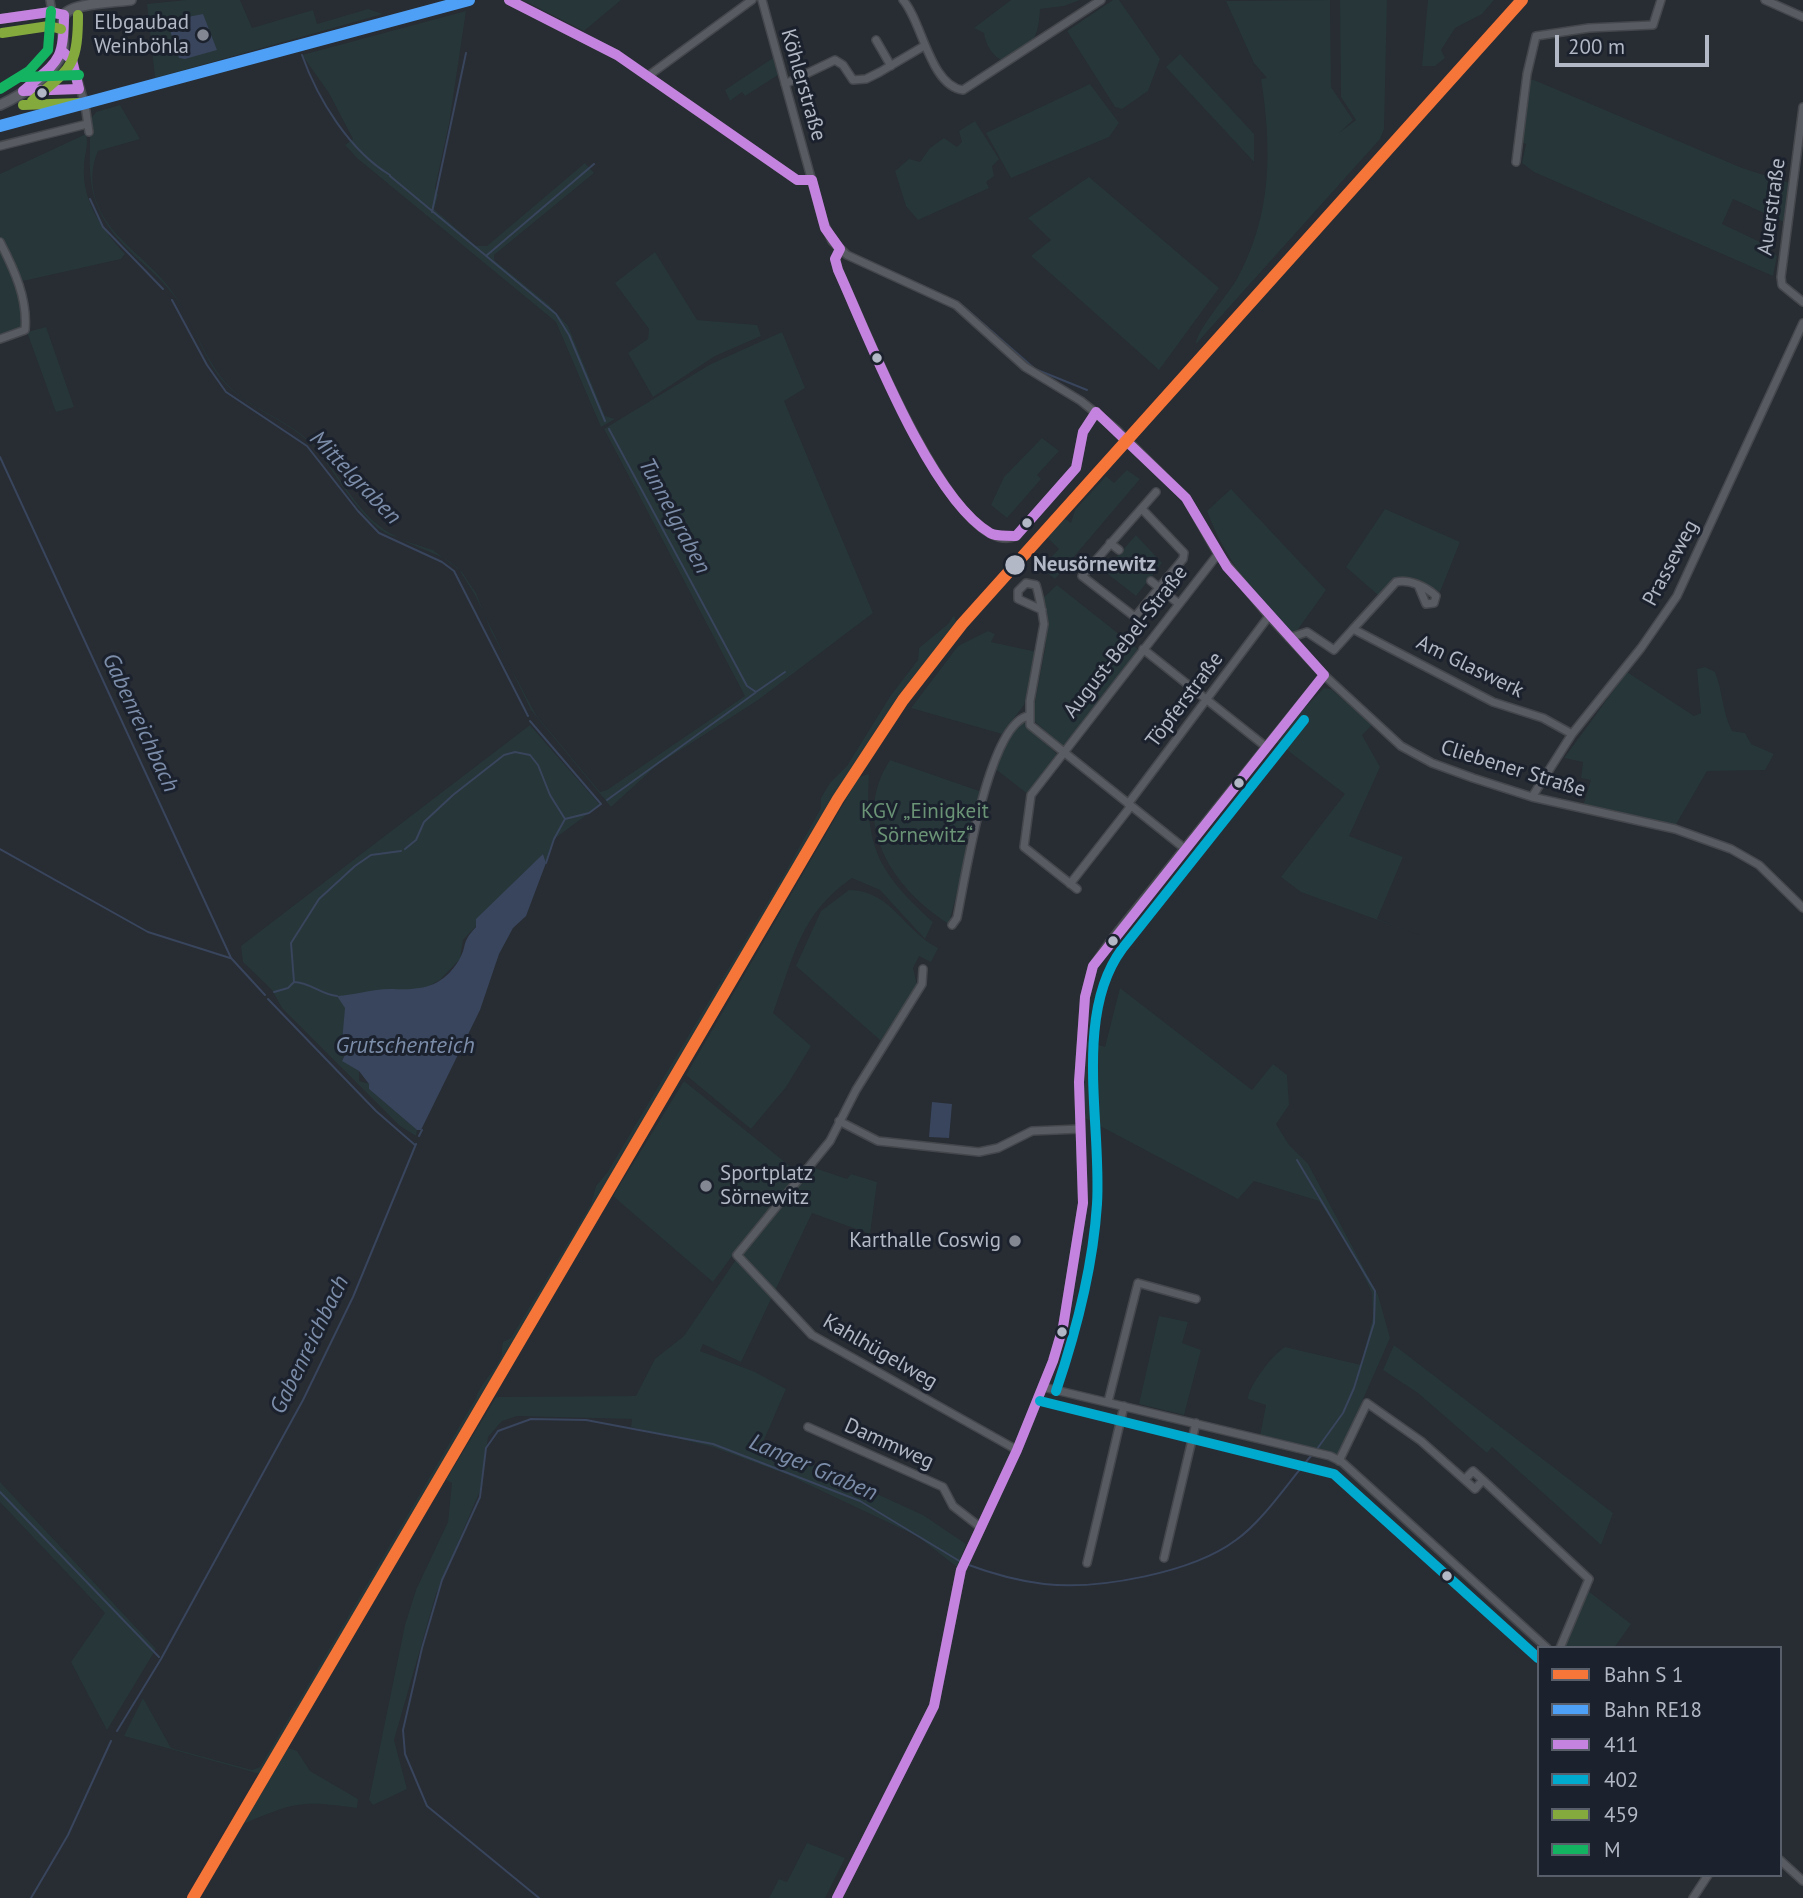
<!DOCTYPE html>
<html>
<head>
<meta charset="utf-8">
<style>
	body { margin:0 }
	#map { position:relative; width:1803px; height:1898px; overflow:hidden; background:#282c33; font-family:"PT Sans",sans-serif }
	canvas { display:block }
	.legend { position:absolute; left:1537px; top:1646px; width:245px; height:231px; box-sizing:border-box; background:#1c222d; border:2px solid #585e6a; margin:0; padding:9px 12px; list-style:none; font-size:21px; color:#b2b8c5 }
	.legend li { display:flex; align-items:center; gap:14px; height:35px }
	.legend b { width:35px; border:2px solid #585e6a }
	.scale { position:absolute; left:1555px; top:35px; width:154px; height:32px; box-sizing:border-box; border:4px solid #b2b8c5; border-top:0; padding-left:9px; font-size:21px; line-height:24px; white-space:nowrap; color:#b2b8c5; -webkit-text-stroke:5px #1c222d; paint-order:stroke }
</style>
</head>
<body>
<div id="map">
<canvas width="1803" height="1898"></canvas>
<ul class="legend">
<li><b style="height:9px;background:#f67539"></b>Bahn S 1</li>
<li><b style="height:9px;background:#4ea0f7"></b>Bahn RE18</li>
<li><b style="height:9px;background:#c483df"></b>411</li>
<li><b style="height:9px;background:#00a9ce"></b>402</li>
<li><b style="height:9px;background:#84aa3e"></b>459</li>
<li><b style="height:9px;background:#13b361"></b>M</li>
</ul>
<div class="scale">200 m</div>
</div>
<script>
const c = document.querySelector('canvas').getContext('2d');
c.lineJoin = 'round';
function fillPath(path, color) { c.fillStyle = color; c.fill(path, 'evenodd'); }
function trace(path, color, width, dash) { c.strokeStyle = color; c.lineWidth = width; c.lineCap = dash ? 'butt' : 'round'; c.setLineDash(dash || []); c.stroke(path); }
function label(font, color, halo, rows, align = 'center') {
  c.font = font + ' "PT Sans",sans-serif'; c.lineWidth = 6; c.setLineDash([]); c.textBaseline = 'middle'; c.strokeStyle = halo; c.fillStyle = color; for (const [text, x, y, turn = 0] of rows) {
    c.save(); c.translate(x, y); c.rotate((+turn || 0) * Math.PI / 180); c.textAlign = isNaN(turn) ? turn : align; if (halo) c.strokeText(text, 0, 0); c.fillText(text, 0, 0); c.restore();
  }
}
fillPath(new Path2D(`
	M186,0H240L252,28L313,10L317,24L368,9L383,14L155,78L147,4Z
	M523,0H621L584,31Z
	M1011,0H1080L1064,6L1040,9C1038,43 1032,43 1005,61C994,59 985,44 984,33L974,28Z
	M1113,0H1119L1160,59L1148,91L1122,109L1115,107L1067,31Z
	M1330,0L1331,87L1353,120L1339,133L1356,120L1341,97L1340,0H1387L1384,129L1380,139L1196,344C1196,330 1229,294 1238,277C1272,214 1272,149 1261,79L1267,78L1254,63L1226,1Z
	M1428,0H1494L1482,14L1455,28L1441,50L1445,58L1435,66H1422Z
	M466,11L449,124L435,188L438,195L434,209L476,246H487L585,163L594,173L494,255V260L549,305L568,326L605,416L615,419L601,427L556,322L357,158L345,145L353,139L329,93L302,55Z
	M1180,54L1254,134V162L1166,67Z
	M773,58L778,75L745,96L742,92L730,101L725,90Z
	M1526,80H1534L1742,168L1789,183L1784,222L1733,199L1722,224L1760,242L1777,256L1773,276L1534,172L1522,163L1526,144L1519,141Z
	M1090,84L1119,123L1109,137L1011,178L986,133Z
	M120,105L140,139L98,151C91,167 90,186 98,206C113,240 146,258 168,286C193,317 203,362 233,390C256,411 290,421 312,444C341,473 358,520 398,537C367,534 335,471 316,449C290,420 248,410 222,380C202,356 194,323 175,297C153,267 117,247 101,214C85,184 91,152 90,120L96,112Z
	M975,121L999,159L992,166L994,176L986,182L989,188L918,220L906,206L895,171L909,159L920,162L930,148L944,138L957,147L962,142L959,131Z
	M86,134C89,145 84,156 84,167C82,202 103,230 125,254L121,259L23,281L0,236V174Z
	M1089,177L1219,288L1159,370L1031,256L1051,240L1028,218Z
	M0,245C9,269 31,302 20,328L0,336Z
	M655,252L697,320L757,325L761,336L715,356L653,397L628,353L648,339L649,329L615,283Z
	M46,327L74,407L56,412L27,332Z
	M782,332L805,388L784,401L873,613L758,700L657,765L611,807L531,710L475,595L458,568L446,559L399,539L433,550L462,572L476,593L491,631L536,715L600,792L607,790L745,696L604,429L711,364Z
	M1042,438L1059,451L1037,475L1041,479L1007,518L991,505L1004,477Z
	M1127,470L1140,479L1055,579L1041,568L1059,549L1046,536L1064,518L1071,523L1075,510L1106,476L1114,483Z
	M1231,489L1326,590L1296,632L1289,633C1256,597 1224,558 1207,511Z
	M1385,509L1460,542L1440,592L1404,577H1396L1378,595L1346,567Z
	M1136,535L1162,563L1136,596L1104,571Z
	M1057,585L1139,650L1064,747L1032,719L1046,643L1042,599Z
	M954,615L956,622L881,722L831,802L260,1774L124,1736L143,1698L171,1748L252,1770L260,1767L476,1398C481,1382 499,1367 502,1353C502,1350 502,1346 503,1342L511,1338L591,1204L596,1186L607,1173L785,873L821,808V798L830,783L847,766L891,695L918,660L919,648L948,624Z
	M988,631L995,634L991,642L1037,652L1024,705L1002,734L911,708L958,646Z
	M1705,667L1715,672C1723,692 1722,711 1732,731L1745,733L1751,744L1774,754L1765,770L1707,771L1675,826L1583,806L1591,780L1581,778L1583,762L1564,758L1627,672L1694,716L1701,713L1697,669Z
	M1324,688L1331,689L1372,725L1362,735L1380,767L1349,836L1403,857L1377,919L1419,935L1301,892L1281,877L1345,794L1274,740Z
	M1024,723L1057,754L1029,795L993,767L1017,724Z
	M530,725L600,805L554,839L546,863L543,854L463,940L460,959L440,980L425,988L406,992L340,1038L341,1043L350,1045L342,1060L359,1071V1081L370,1084L369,1089L417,1130L416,1136L400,1126L282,1008L272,990L243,962L241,946Z
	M890,760L982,792L949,924C893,889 849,823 890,760Z
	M869,774C865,848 879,873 933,922L925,939L880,890L852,878C800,914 794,956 773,1013L811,1046L786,1087L751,1129L686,1075L859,777Z
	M849,890C891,890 904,931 938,948L931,962L919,956L913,968L917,985L881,1041L796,966L821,911Z
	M1120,988L1252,1090L1273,1064L1287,1075L1289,1105L1276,1124L1289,1145L1308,1164L1345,1233L1378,1295L1390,1338L1338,1456L1260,1436L1266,1405L1248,1399C1248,1386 1274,1353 1285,1347L1361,1365L1373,1317L1372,1293L1355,1257L1319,1201L1254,1181L1238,1199L1083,1117L1086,1041L1105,1047Z
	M684,1081L801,1175L735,1252L713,1282L613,1196Z
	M812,1167L847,1179L851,1174L877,1182L870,1234L812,1213L741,1362L703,1344L700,1351L755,1372L786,1389L763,1442L923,1515L966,1544L957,1567L917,1536L786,1474L713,1447L631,1427L632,1419L517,1416L502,1421L488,1437L480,1491L436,1594L394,1740L407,1789L373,1805L369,1800L405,1625L416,1590L448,1522L452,1483L446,1480L496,1397L636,1396L655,1359L684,1336L735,1261Z
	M1159,1316L1188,1322L1182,1343L1201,1350L1184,1415L1139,1404Z
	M1394,1345L1613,1513L1601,1545L1492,1447L1487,1453L1418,1393L1383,1370Z
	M0,1482L156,1649L107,1730L71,1662L105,1613L0,1502Z
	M1587,1590L1631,1624L1614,1648H1564Z
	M288,1748L297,1751L310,1771L358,1799L357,1808C301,1800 295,1802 243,1824Z
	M807,1843L845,1858L825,1898H769L779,1879L787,1882Z`), '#263639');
fillPath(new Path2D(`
	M203,14L217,50L185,59L179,58L167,21Z
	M543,854L546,863L526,916L513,928L499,954L480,1010L421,1130H417L369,1089V1084L359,1071L342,1061L349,1046L342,1042L345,1008L337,996C355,995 375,988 393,989C421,990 442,988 459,960C468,945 460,944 476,927V919Z
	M932,1102L952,1104L949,1138L929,1137Z`), '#38455c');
trace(new Path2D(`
	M302,55C318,100 350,151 390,175
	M390,176L556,314L569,335L605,421
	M90,199L103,227L163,289
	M432,212L466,53
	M486,256L594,164
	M172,300L207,365L226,392L307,446L358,511L379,533L442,562L454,571L528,716
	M963,306L1035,369L1087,390
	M609,429L747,686L756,692L785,672
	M0,457L231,958L265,995
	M530,721L601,804L589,813L565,819L554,839L546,863
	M607,800L755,693
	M0,849L148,932L230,958
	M405,849L416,840L424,822L453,795L504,755L515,752L530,755L538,765L550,795L565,819
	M294,982L291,943L319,899L355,866L371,855L401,851
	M274,992L288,988L294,982C310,982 321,995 337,996
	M268,999L376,1111L415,1145
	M419,1136L422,1130
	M1297,1160L1375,1291L1374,1323L1354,1388L1343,1413L1317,1449
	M0,1492L159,1657
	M966,1564C990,1573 1019,1581 1044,1584C1098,1590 1192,1573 1236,1540C1263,1521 1289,1481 1311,1456
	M117,1731L161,1659L303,1400L353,1297L416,1144
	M31,1898L68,1835L111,1741
	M539,1898L427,1806L405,1754L403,1730L422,1648L442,1580L480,1497L486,1448L498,1431L531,1419L586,1420L713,1444L860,1501L961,1562`), '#38455c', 2);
const minor = new Path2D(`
	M50,0L52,12
	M509,0L617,55L797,180H812
	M762,0L823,221L832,241L847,255L956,305L1025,367L1081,401L1117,430L1186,498L1218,554L1269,616L1324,675L1401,746L1432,763L1473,778L1532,797L1675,829L1731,849L1759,865L1803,908
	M903,0C922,21 930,86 963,90L1101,0
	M1765,0L1803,17
	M0,19L50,12L64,15
	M876,40L891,66
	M63,52L72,60L83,98
	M648,76L752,0
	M785,84L835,60L843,65L853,80L866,79L880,72L924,46
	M24,91L79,89
	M85,105L89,132
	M1803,107L1781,277L1782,285L1803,302
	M0,146L87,124
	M1516,162L1527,74L1536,36L1589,28L1653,25L1661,0
	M0,242C14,269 28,299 25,330L0,339
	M840,249L835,259L838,270C859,313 955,564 1016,536L1076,468L1083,432L1096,412
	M1142,509L1184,553L1183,559L1135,617L1082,576L1156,492
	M1110,543L1119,550
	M1151,581L1179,604
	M1418,585L1426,604L1434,603L1436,596C1426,587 1410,579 1396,582L1353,629L1493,702L1543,718L1572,734
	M1042,610L1018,599V591L1026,583L1036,585C1040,598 1042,611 1044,624L1030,701V725L1184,848
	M1289,638L1307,632L1334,650L1353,629
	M1143,649L1265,746
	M1532,797L1572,734L1641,648L1677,596L1803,323
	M1128,804L1269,616
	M1070,884L1131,806
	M1077,889L1024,847L1031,795L1218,554
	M952,925L957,918C965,879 988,725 1028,716
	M923,969L922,984L856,1090L830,1141L737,1255L812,1335L1017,1450
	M839,1121L878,1141L979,1152L998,1148L1032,1131L1080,1129
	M1043,1387L1330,1456L1342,1462L1547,1648
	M1108,1402L1138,1283L1196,1299
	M808,1427L943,1487L953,1506L980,1527
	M1339,1461L1367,1403L1421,1441L1475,1489L1483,1480L1589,1579L1560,1648
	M1465,1479L1473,1471L1483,1480
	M1164,1558L1196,1423
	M1087,1563L1124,1406
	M1780,1860L1803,1881
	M837,1898L934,1706L961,1570L1017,1450L1053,1361L1063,1327L1083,1203L1079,1082L1085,997L1093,966L1111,940L1324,675
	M1693,1898L1708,1875`);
const major = new Path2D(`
	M0,105C20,96 54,75 62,53C67,41 57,20 67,12C78,3 117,2 131,0`);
trace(minor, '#44474c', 10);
trace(major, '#464950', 12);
trace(minor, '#585b62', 7);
trace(major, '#5a5d64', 9);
trace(new Path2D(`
	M509,0L617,55L797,180H812
	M0,19L50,12L64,15
	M23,91L79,89L72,60L63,52
	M23,91C57,61 64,63 64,15
	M812,180L825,228L840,249
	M840,249L835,259L838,270C868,336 929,497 990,533C996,537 1008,535 1016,536L1076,468L1083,432L1096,412
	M1096,412L1186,498L1227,567L1324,675
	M837,1898L934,1706L961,1570L1017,1450L1053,1361L1063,1327L1083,1203L1079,1082L1085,997L1093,966L1324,675`), '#c483df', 10);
trace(new Path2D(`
	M1056,1391C1076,1332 1093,1267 1097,1204C1102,1126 1073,1015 1122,949L1304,720
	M1040,1401L1334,1474L1538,1658`), '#00a9ce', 10);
trace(new Path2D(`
	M2,33L49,26L61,29
	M32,101C70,68 78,68 78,15
	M23,105L79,103`), '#84aa3e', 10);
trace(new Path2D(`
	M23,77L79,75
	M0,89L29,71L48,50L51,11`), '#13b361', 10);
trace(new Path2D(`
	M193,1898L838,799L903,700L962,624L1522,0`), '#f67539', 12);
trace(new Path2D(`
	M0,126L469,0`), '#4ea0f7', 12);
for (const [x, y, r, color] of [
	[203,35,7,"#828792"],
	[42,93,6,"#b2b8c5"],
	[877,358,6,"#b2b8c5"],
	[1027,523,6,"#b2b8c5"],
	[1015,565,11,"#b2b8c5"],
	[1239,783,6,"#b2b8c5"],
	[1113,941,6,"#b2b8c5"],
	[706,1186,7,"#828792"],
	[1015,1241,7,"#828792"],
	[1062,1332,6,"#b2b8c5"],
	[1447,1576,6,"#b2b8c5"]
]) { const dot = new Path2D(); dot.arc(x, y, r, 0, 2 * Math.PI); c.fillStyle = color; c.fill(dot); trace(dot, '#1c222d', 2.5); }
label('21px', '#b2b8c5', '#1c222d', [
	["Elbgaubad",189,23],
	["Weinböhla",189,47],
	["Sportplatz",720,1174,"left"],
	["Sörnewitz",720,1198,"left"],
	["Karthalle Coswig",1001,1241]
], 'right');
label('21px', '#b2b8c5', '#1c222d', [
	["Köhlerstraße",803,85,74],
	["Auerstraße",1772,207,-82],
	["Prasseweg",1671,563,-62],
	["August-Bebel-Straße",1126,642,-52],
	["Am Glaswerk",1470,667,26],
	["Töpferstraße",1185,700,-53],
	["Cliebener Straße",1513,769,17],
	["Kahlhügelweg",880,1352,30],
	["Dammweg",889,1444,24]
]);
label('bold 21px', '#b2b8c5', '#1c222d', [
	["Neusörnewitz",1033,565]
], 'left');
label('21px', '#6b9477', '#1c222d', [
	["KGV „Einigkeit",925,812],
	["Sörnewitz“",925,836]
]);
label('italic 23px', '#7c8daa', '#1c222d', [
	["Mittelgraben",355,478,46],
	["Tunnelgraben",674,516,62],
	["Gabenreichbach",140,723,65],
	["Grutschenteich",405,1046],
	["Gabenreichbach",310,1345,-64],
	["Langer Graben",813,1468,23]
]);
</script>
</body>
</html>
